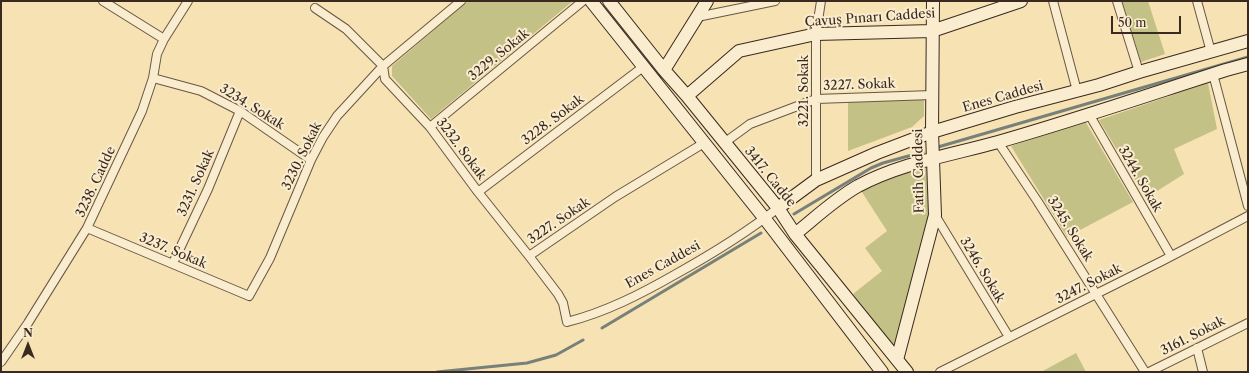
<!DOCTYPE html>
<html>
<head>
<meta charset="utf-8">
<style>
	body { margin:0 }
	#map { position:relative; width:1249px; height:373px; overflow:hidden; background:#f7e2b3; font-family:"Libre Caslon Text",serif }
	canvas { display:block }
	.frame { position:absolute; inset:0; border:2px solid #39291f; pointer-events:none }
	.north { position:absolute; left:8px; top:325px; width:40px; height:40px; -webkit-text-stroke:3px #faecce; paint-order:stroke; rotate:0deg; font-size:11px; font-weight:700; line-height:16px; text-align:center; color:#39291f }
	.north::after { content:''; display:block; margin:auto; width:14px; height:18px; background:#39291f; clip-path:polygon(50% 0,100% 100%,50% 72%,0 100%) }
	.scale { position:absolute; left:1111px; top:16px; width:70px; height:18px; box-sizing:border-box; border:2px solid #39291f; border-top:0; padding-left:5px; font-size:12px; line-height:14px; white-space:nowrap; color:#39291f; -webkit-text-stroke:3px #faecce; paint-order:stroke }
</style>
</head>
<body>
<div id="map">
<canvas width="1249" height="373"></canvas>
<div class="frame"></div>
<div class="north">N</div>
<div class="scale">50 m</div>
</div>
<script>
const c = document.querySelector('canvas').getContext('2d');
c.lineJoin = 'round';
function fillPath(path, color) { c.fillStyle = color; c.fill(path, 'evenodd'); }
function trace(path, color, width, dash) { c.strokeStyle = color; c.lineWidth = width; c.lineCap = dash ? 'butt' : 'round'; c.setLineDash(dash || []); c.stroke(path); }
function label(font, color, halo, rows, align = 'center') {
  c.font = font + ' "Libre Caslon Text",serif'; c.lineWidth = 4; c.setLineDash([]); c.textBaseline = 'middle'; c.strokeStyle = halo; c.fillStyle = color; for (const [text, x, y, turn = 0] of rows) {
    c.save(); c.translate(x, y); c.rotate((+turn || 0) * Math.PI / 180); c.textAlign = isNaN(turn) ? turn : align; if (halo) c.strokeText(text, 0, 0); c.fillText(text, 0, 0); c.restore();
  }
}
fillPath(new Path2D(`
	M468,1H573L431,119L392,76V66Z
	M1122,1H1148L1165,54L1141,62Z
	M1208,83L1217,129L1174,149L1184,174L1146,198L1099,120Z
	M848,98L924,100V116L912,127L848,151Z
	M1085,121L1133,202L1067,237L1011,146Z
	M931,162L932,216L894,351L853,294L882,271L865,248L887,231L858,186Z
	M1076,353L1086,372H1041Z`), '#c4c187');
trace(new Path2D(`
	M938,147L1248,57
	M794,214L871,168L883,163L923,152
	M602,328L761,233
	M437,372L527,363L556,355L583,340`), '#77817a', 3);
const street = new Path2D(`
	M103,1L164,39
	M1053,1L1077,91
	M1117,1L1139,72
	M1197,1L1211,52
	M315,8L346,29L383,66L385,79L430,127L478,192L529,256L558,294L563,303L567,322C606,312 641,294 676,274C712,254 746,233 778,208
	M697,17L775,1
	M1213,74L1248,206
	M153,78L201,91L240,111L311,160
	M1089,114L1171,256
	M430,127L583,1
	M998,142L1038,202L1145,372
	M724,143L750,124L816,99L932,95
	M816,180V34L821,1
	M478,192L643,67
	M935,215L1009,337
	M87,228L249,296L270,258L311,160L323,137L337,116L383,66L461,1
	M529,256L615,197L704,143
	M173,263L208,189L240,111
	M1197,348L1203,372
	M1,362L28,323L87,228L142,111L153,78L157,54L164,39L188,1
	M940,372L1162,261L1248,216
	M1149,372L1248,323`);
const secondary = new Path2D(`
	M591,1L765,219L882,372
	M609,1L664,70L687,96L778,208L795,234L907,372
	M664,70L707,1
	M687,96L739,51L816,34L932,31L1021,1
	M778,208L816,180L877,153L932,132L1015,107L1099,85L1139,72L1248,41
	M795,234C815,218 835,199 858,186C901,163 951,155 998,142C1075,120 1151,94 1226,70L1248,64
	M897,360L935,215L932,132L933,1`);
trace(street, '#685744', 10);
trace(secondary, '#39291f', 14);
trace(street, '#faecce', 8);
trace(secondary, '#faecce', 12);
label('13px', '#39291f', '#faecce', [
	["Çavuş Pınarı Caddesi",870,18,-4],
	["3229. Sokak",499,55,-39],
	["3227. Sokak",859,85,-2],
	["3221. Sokak",804,91,-90],
	["Enes Caddesi",1003,97,-16],
	["3234. Sokak",252,107,32],
	["3228. Sokak",553,120,-37],
	["3232. Sokak",461,149,53],
	["3230. Sokak",302,156,-64],
	["Fatih Caddesi",919,171,-91],
	["3417. Cadde",770,177,51],
	["3244. Sokak",1140,179,60],
	["3238. Cadde",96,182,-65],
	["3231. Sokak",196,183,-66],
	["3227. Sokak",559,221,-34],
	["3245. Sokak",1070,229,58],
	["3237. Sokak",173,251,23],
	["Enes Caddesi",663,265,-29],
	["3246. Sokak",982,270,59],
	["3247. Sokak",1089,284,-27],
	["3161. Sokak",1193,336,-27]
]);
</script>
</body>
</html>
